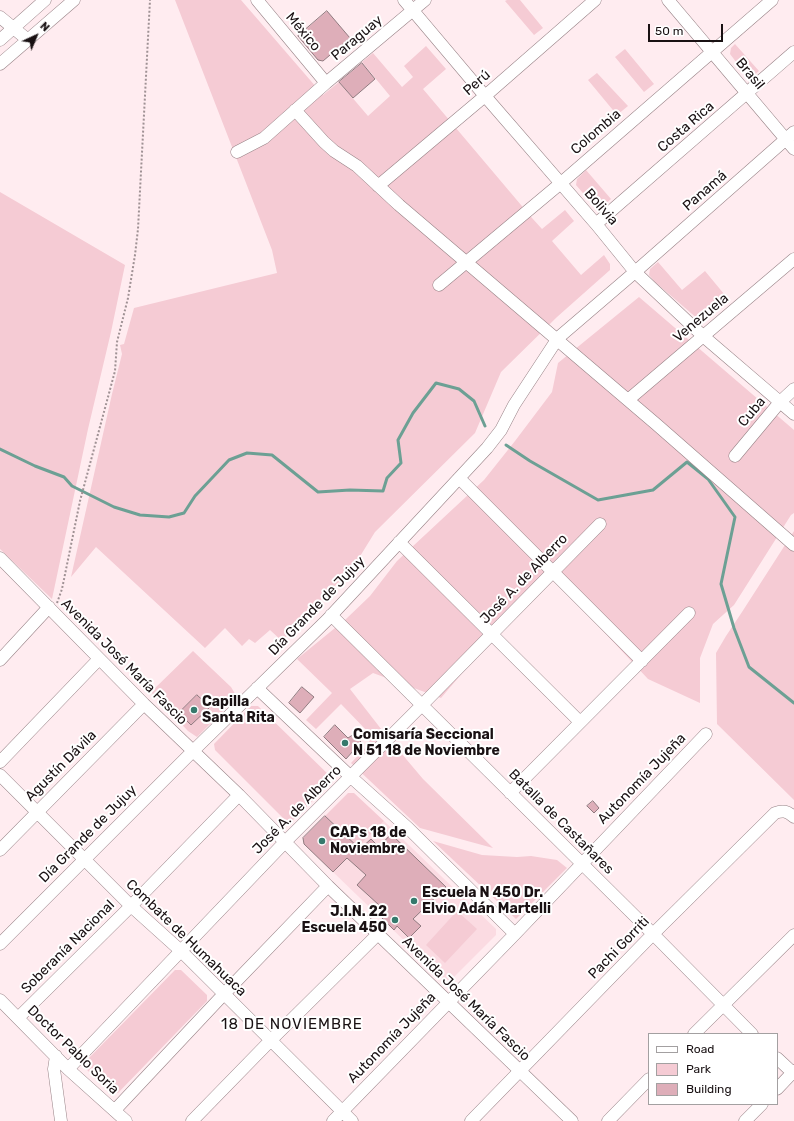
<!DOCTYPE html>
<html>
<head>
<meta charset="utf-8">
<style>
	body { margin:0 }
	#map { position:relative; width:794px; height:1121px; overflow:hidden; background:#ffecf0; font-family:Rubik,sans-serif }
	canvas { display:block }
	.legend { position:absolute; left:648px; top:1033px; width:130px; height:72px; box-sizing:border-box; background:#fff; border:1px solid #a3a0a1; margin:0; padding:5px 7px; list-style:none; font-size:12px; color:#191113 }
	.legend li { display:flex; align-items:center; gap:8px; height:20px }
	.legend b { width:20px; border:1px solid #a3a0a1 }
	.north { position:absolute; left:16px; top:16px; width:40px; height:40px; -webkit-text-stroke:3px #fff; paint-order:stroke; rotate:44deg; font-size:11px; font-weight:700; line-height:16px; text-align:center; color:#191113 }
	.north::after { content:''; display:block; margin:auto; width:14px; height:18px; background:#191113; clip-path:polygon(50% 0,100% 100%,50% 72%,0 100%) }
	.scale { position:absolute; left:648px; top:24px; width:75px; height:18px; box-sizing:border-box; border:2px solid #191113; border-top:0; padding-left:5px; font-size:12px; line-height:14px; white-space:nowrap; color:#191113; -webkit-text-stroke:3px #fff; paint-order:stroke }
</style>
</head>
<body>
<div id="map">
<canvas width="794" height="1121"></canvas>
<ul class="legend">
<li><b style="height:5px;background:#fff"></b>Road</li>
<li><b style="height:11px;background:#f5cbd4"></b>Park</li>
<li><b style="height:11px;background:#deaeb9"></b>Building</li>
</ul>
<div class="north">N</div>
<div class="scale">50 m</div>
</div>
<script>
const c = document.querySelector('canvas').getContext('2d');
c.lineJoin = 'round';
function fillPath(path, color) { c.fillStyle = color; c.fill(path, 'evenodd'); }
function trace(path, color, width, dash) { c.strokeStyle = color; c.lineWidth = width; c.lineCap = dash ? 'butt' : 'round'; c.setLineDash(dash || []); c.stroke(path); }
function label(font, color, halo, rows, align = 'center') {
  c.font = font + ' Rubik,sans-serif'; c.lineWidth = 4; c.setLineDash([]); c.textBaseline = 'middle'; c.strokeStyle = halo; c.fillStyle = color; for (const [text, x, y, turn = 0] of rows) {
    c.save(); c.translate(x, y); c.rotate((+turn || 0) * Math.PI / 180); c.textAlign = isNaN(turn) ? turn : align; if (halo) c.strokeText(text, 0, 0); c.fillText(text, 0, 0); c.restore();
  }
}
fillPath(new Path2D(`
	M384,821L496,929V935L451,980H445L333,872Z`), '#fbdbe2');
fillPath(new Path2D(`
	M175,0H241L323,95L339,82L368,116L390,96L362,62L373,53L402,87L413,77L404,66L426,46L446,69L423,89L532,218L542,229L565,210L574,221L552,241L581,275L604,255L610,264V270L557,317L501,372L475,433L375,532L354,566L282,641L270,630L255,643L249,639L242,646L225,628L205,648L96,547L71,577L112,394L122,354L120,345L124,344L134,308L277,273L272,250Z
	M507,0H520L543,28L534,35L505,1Z
	M735,44L759,71L753,76L749,71H743L730,54L731,48Z
	M625,49L654,84L644,92L615,57Z
	M597,73L628,106L617,115L588,80Z
	M586,170L611,199L602,207H595L576,185L577,179Z
	M0,192L125,265L111,332L88,429L52,599L0,549Z
	M658,262L682,290L705,271L729,300L705,320H699L655,282L649,275L650,269Z
	M639,297L794,430V513L791,515L734,605L713,624L700,658V703L648,679L548,572L441,698L373,673L350,689L385,734L423,779L493,848L420,828L351,763L369,744L370,734L341,704L316,729L306,720L332,693L297,659L346,619L370,596L397,561L484,480L515,441L552,392L558,363Z
	M794,531V800L717,724L716,653L726,636L742,612Z
	M193,651L231,687L237,697L197,737L188,731L151,692Z
	M251,706H258L331,777V783L292,821H286L215,750L214,744Z
	M348,793H354L384,821L358,847L325,816Z
	M433,841L482,855L517,857L531,856L557,860L567,868L516,919Z
	M457,911L477,929L445,963L426,945Z
	M175,970H181L207,995V1001L118,1093H111L85,1068V1062Z`), '#f5cbd4');
trace(new Path2D(`
	M506,445L530,461L598,500L653,490L687,462L708,479L735,517L721,584L734,628L749,667L794,703
	M0,449L35,466L64,477L72,486L114,507L140,515L169,517L184,513L195,496L229,460L247,453L272,455L318,492L350,490L383,491L387,478L401,463L398,440L413,413L436,383L459,389L474,401L485,426`), '#6ca094', 3);
const building = new Path2D(`
	M327,11L350,38L323,61L318,60L298,36Z
	M362,63L375,79L353,98L339,82Z
	M302,687L314,697L300,713L289,703Z
	M197,695L210,707L191,725L179,713Z
	M335,725L348,738L354,734L361,742L346,759L324,737Z
	M593,801L599,808L594,813L587,806Z
	M325,816L360,849L371,839L379,847L391,834L446,887L413,919L421,926L409,938L397,926L394,930L374,910L379,905L357,885L366,875L347,858L333,872L304,844L303,838Z`);
fillPath(building, '#deaeb9');
trace(building, '#907b80', 1);
const minor = new Path2D(`
	M257,0L326,83
	M404,0L485,96L596,224L635,272L703,336L794,414
	M668,0L794,149
	M0,17L28,40
	M0,40L45,0
	M0,64L74,0
	M295,110L324,142L334,151L357,166L399,205L656,424L794,545
	M237,152L264,138L326,83L425,0
	M378,186L485,96L595,0
	M596,224L794,52
	M439,285L561,183L772,0
	M628,400L794,259
	M735,456L780,402L794,389
	M459,478L642,661
	M399,542L580,722
	M0,558L144,704L239,795L328,886L572,1121
	M331,615L653,934L752,1034
	M0,660L49,607
	M257,688L351,777L408,828L515,934
	M0,762L99,659
	M0,775L131,906L181,951L352,1121
	M510,793L689,613
	M0,850L144,704
	M0,944L193,751L327,620L487,448L501,430L514,405L558,338L635,272L794,132
	M0,1000L68,1069L126,1121
	M19,1017L131,906L239,795
	M694,1034L794,935
	M56,1056L54,1069L61,1121
	M777,1058L794,1074
	M68,1069L285,842L422,705L600,524
	M777,1089L794,1071
	M115,1110L223,995L328,886
	M192,1121L270,1041L378,934
	M333,1121L515,934L706,734
	M471,1121L653,934L775,813C783,810 787,811 794,817
	M608,1121L649,1079
	M745,1121L762,1104`);
trace(minor, '#978286', 13);
trace(new Path2D(`
	M57,603L62,589L80,501L115,371L117,342L128,298L135,255L138,229L150,0`), '#9f9194', 2, [2, 2]);
trace(minor, '#fff', 12);
for (const [x, y, r, color] of [
	[194,710,4,"#35796c"],
	[345,743,4,"#35796c"],
	[322,841,4,"#35796c"],
	[414,901,4,"#35796c"],
	[395,920,4,"#35796c"]
]) { const dot = new Path2D(); dot.arc(x, y, r, 0, 2 * Math.PI); c.fillStyle = color; c.fill(dot); trace(dot, '#fff', 1.5); }
label('14px', '#191113', '#fff', [
	["México",303,32,50],
	["Paraguay",357,38,-40],
	["Brasil",750,74,50],
	["Perú",477,83,-41],
	["Costa Rica",686,127,-41],
	["Colombia",596,132,-41],
	["Panamá",705,191,-41],
	["Bolivia",601,207,49],
	["Venezuela",701,318,-40],
	["Cuba",752,412,-50],
	["José A. de Alberro",524,579,-46],
	["Día Grande de Jujuy",317,606,-46],
	["Avenida José María Fascio",124,662,45],
	["Agustín Dávila",61,766,-45],
	["Autonomía Jujeña",642,779,-46],
	["José A. de Alberro",297,810,-45],
	["Batalla de Castañares",561,822,45],
	["Día Grande de Jujuy",88,834,-45],
	["Combate de Humahuaca",186,938,44],
	["Soberanía Nacional",68,947,-45],
	["Pachi Gorriti",619,948,-46],
	["Avenida José María Fascio",466,999,44],
	["Autonomía Jujeña",392,1038,-46],
	["Doctor Pablo Soria",73,1050,44]
]);
label('bold 14px', '#191113', '#fff', [
	["Capilla",202,702],
	["Santa Rita",202,718],
	["Comisaría Seccional",353,735],
	["N 51 18 de Noviembre",353,751],
	["CAPs 18 de",330,833],
	["Noviembre",330,849],
	["Escuela N 450 Dr.",422,893],
	["Elvio Adán Martelli",422,909],
	["J.I.N. 22",387,912,"right"],
	["Escuela 450",387,928,"right"]
], 'left');
c.letterSpacing = '1px';
label('15px', '#191113', '#fff', [
	["18 DE NOVIEMBRE",292,1025]
]);
c.letterSpacing = '0px';
</script>
</body>
</html>
